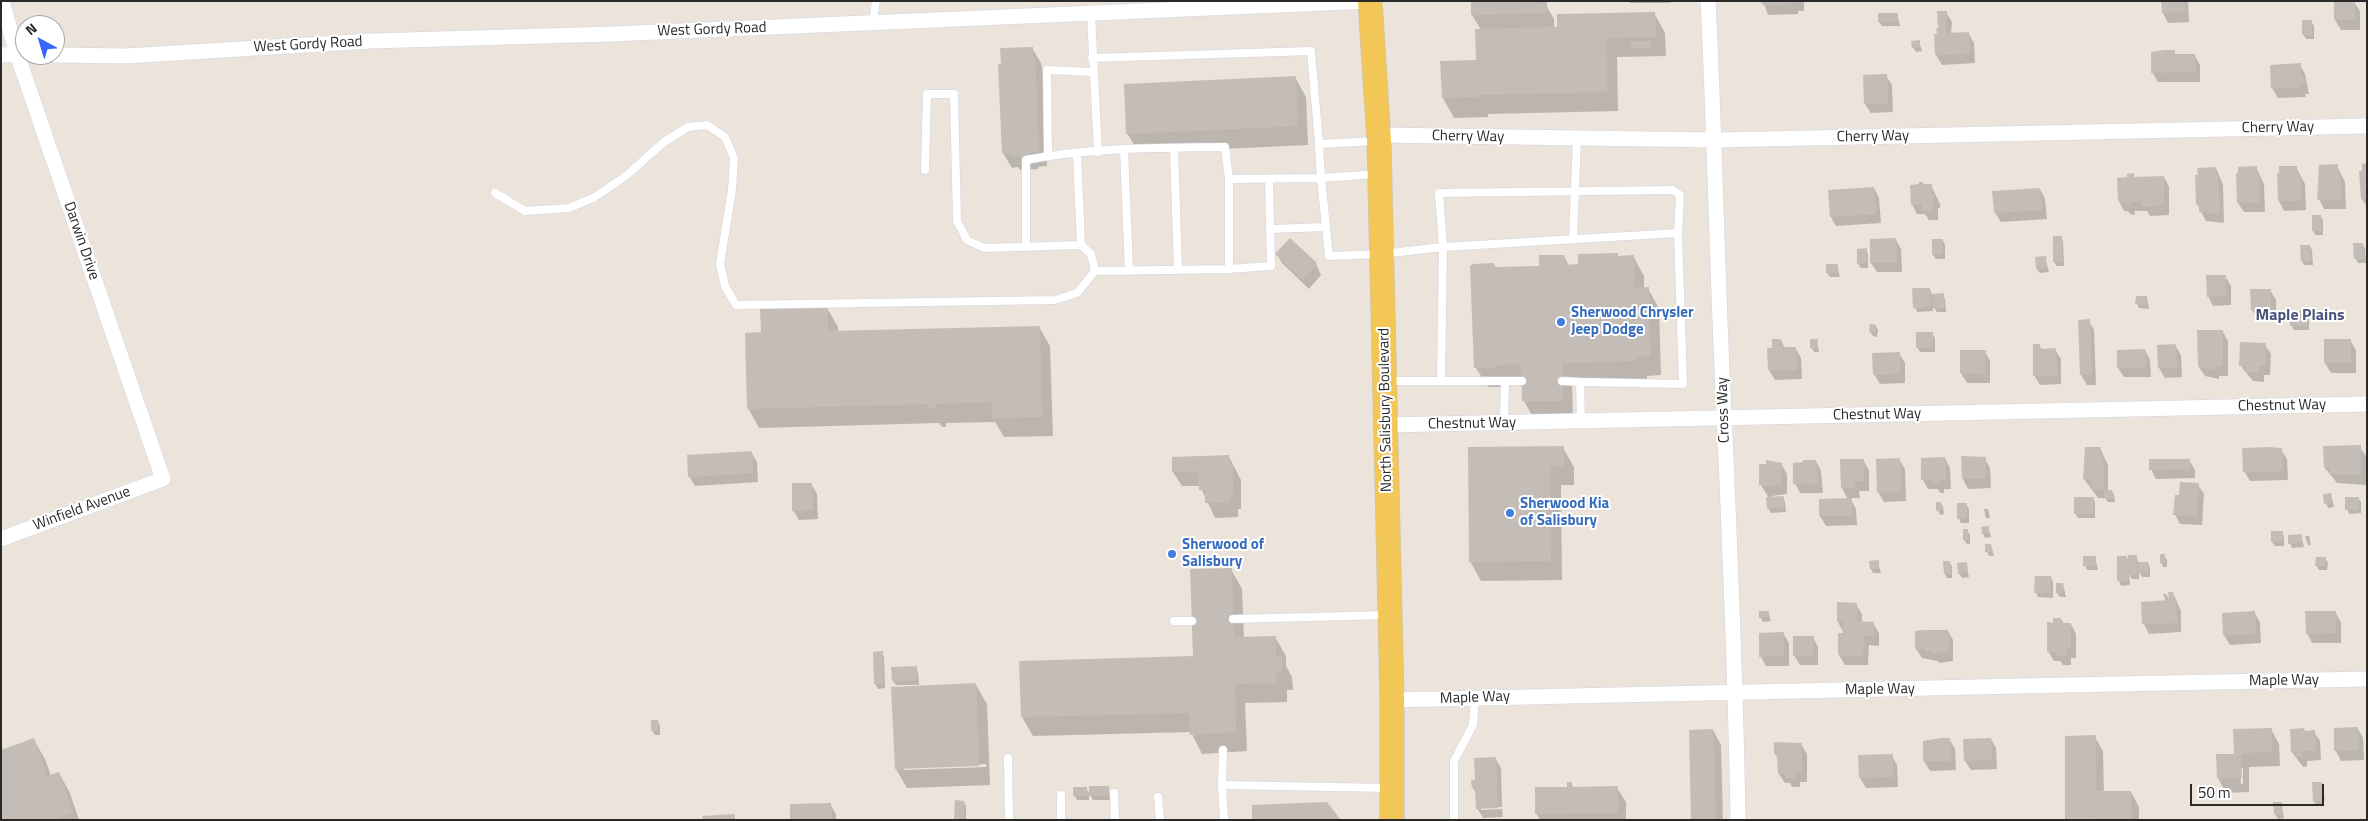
<!DOCTYPE html>
<html>
<head>
<meta charset="utf-8">
<style>
	body { margin:0 }
	#map { position:relative; width:2368px; height:821px; overflow:hidden; background:#ece3da; font-family:"Titillium Web",sans-serif }
	canvas { display:block }
	.frame { position:absolute; inset:0; border:2px solid #292929; pointer-events:none }
	.north { position:absolute; left:15px; top:15px; width:50px; height:50px; box-sizing:border-box; background:#fff; border:1px solid #a9a9a9; border-radius:50%; rotate:321deg; font-size:14px; font-weight:700; line-height:20px; text-align:center; color:#292929 }
	.north::after { content:''; display:block; margin:auto; width:18px; height:22px; background:#3566fd; clip-path:polygon(50% 0,100% 100%,50% 72%,0 100%) }
	.scale { position:absolute; left:2190px; top:784px; width:134px; height:22px; box-sizing:border-box; border:2px solid #292929; border-top:0; padding-left:6px; font-size:15px; line-height:18px; white-space:nowrap; color:#292929; -webkit-text-stroke:4px #fff; paint-order:stroke }
</style>
</head>
<body>
<div id="map">
<canvas width="2368" height="821"></canvas>
<div class="frame"></div>
<div class="north">N</div>
<div class="scale">50 m</div>
</div>
<script>
const c = document.querySelector('canvas').getContext('2d');
c.lineJoin = 'round';
function fillPath(path, color) { c.fillStyle = color; c.fill(path, 'evenodd'); }
function trace(path, color, width, dash) { c.strokeStyle = color; c.lineWidth = width; c.lineCap = dash ? 'butt' : 'round'; c.setLineDash(dash || []); c.stroke(path); }
function label(font, color, halo, rows, align = 'center') {
  c.font = font + ' "Titillium Web",sans-serif'; c.lineWidth = 4; c.setLineDash([]); c.textBaseline = 'middle'; c.strokeStyle = halo; c.fillStyle = color; for (const [text, x, y, turn = 0] of rows) {
    c.save(); c.translate(x, y); c.rotate((+turn || 0) * Math.PI / 180); c.textAlign = isNaN(turn) ? turn : align; if (halo) c.strokeText(text, 0, 0); c.fillText(text, 0, 0); c.restore();
  }
}
fillPath(new Path2D(`
	M1472,1H1547V7L1554,19V28L1654,13L1665,33L1666,56L1617,57L1618,111L1488,114V117L1454,118L1443,98L1442,62L1477,61L1481,30L1472,15Z
	M1629,1H1671V3H1630Z
	M1763,1H1804V11H1798V14L1768,15Z
	M2162,1H2188L2189,22L2168,23L2163,13Z
	M2354,2L2360,11V30H2341L2335,20Z
	M1946,12L1952,22L1951,34H1969L1974,43L1975,63L1942,65L1936,55L1935,36H1938Z
	M1897,14L1900,26H1882L1879,22Z
	M2311,21L2314,26V39H2306L2303,34Z
	M1919,41L1922,51L1916,52L1913,47Z
	M1032,48L1041,63L1043,73L1047,166L1038,167V169L1020,170L1018,167L1012,168L1003,153Z
	M2174,52L2176,55L2195,56L2200,65V82H2158L2152,72Z
	M2300,65L2305,74L2309,94H2305L2306,97L2278,98L2272,88L2271,66Z
	M1886,76L1892,85L1893,112L1871,113L1865,104Z
	M1295,77L1306,97L1308,145L1139,153L1127,133Z
	M2367,164V207L2362,199L2363,172Z
	M2337,166L2345,182L2346,209H2324L2319,199Z
	M2256,167L2264,184L2265,212H2244L2238,203Z
	M2296,167L2305,184L2306,210L2284,211L2279,201Z
	M2216,168L2223,185L2224,223L2206,221L2197,204Z
	M2133,175L2135,178L2164,177L2169,187V215L2150,216L2147,211H2134L2135,215L2130,214L2128,211H2124L2119,201L2129,178Z
	M1931,185L1940,204V208H1938V220H1929L1925,214H1917L1912,204L1923,186Z
	M1874,188L1879,198L1881,223L1836,226L1831,217Z
	M2040,189L2045,199L2047,219L2001,222L1995,213Z
	M2320,216L2323,220V235H2315L2313,230Z
	M2061,237L2063,241L2064,266H2057L2054,262Z
	M1896,240L1901,249L1902,272H1877L1871,263Z
	M1943,241L1945,245V259H1936L1933,255Z
	M2362,244L2365,248L2366,263H2358L2356,259Z
	M2302,246H2310L2312,250L2313,265H2304L2302,261Z
	M1866,250L1868,254V268H1861L1858,264Z
	M1277,254L1315,262L1321,275L1309,289L1282,263Z
	M1617,254L1619,257L1633,256L1644,276V289H1648L1659,308L1661,375L1647,376V380L1572,382L1573,420L1535,421L1524,401L1523,383L1509,384L1507,387H1488L1474,365L1496,268L1540,267L1564,256L1569,266H1580Z
	M2045,257L2049,272L2040,273L2037,269Z
	M1837,265L1840,277H1830L1827,273Z
	M2225,276L2231,286V305L2213,306L2208,296Z
	M1930,289L1932,295H1943L1945,299L1946,312H1937L1933,306V311L1917,312L1915,307Z
	M2270,290L2276,300V319H2258L2252,310Z
	M2147,297L2149,309L2139,308L2137,304Z
	M827,308L838,327V332L1039,327L1050,346L1053,436L1004,437L995,422L946,423V427H942L939,423L759,428L748,408Z
	M2306,312L2309,317V330H2294L2292,326Z
	M2079,321H2089L2094,330L2096,385H2087L2081,375Z
	M1876,326L1878,330L1877,337L1873,336L1870,332Z
	M2223,332L2228,341V376H2219V379L2205,376L2199,367Z
	M1932,333L1935,338V352H1920L1917,347Z
	M1781,340L1785,349H1796L1801,358L1802,379L1775,380L1769,370V349H1773Z
	M2350,340L2356,350V373H2331L2325,363V341Z
	M1817,341L1819,352H1814L1812,348Z
	M2039,345L2042,350H2055L2061,359V384L2040,385L2034,375Z
	M2175,345L2181,355L2182,377L2165,378L2159,368Z
	M2265,345L2271,354L2270,375H2264V382L2253,381L2240,365Z
	M2145,350L2150,360L2151,377H2124L2118,368Z
	M1961,351L1985,352L1990,361V383H1967L1961,373Z
	M1899,353L1905,363V383L1880,384L1874,374Z
	M2360,447L2366,456V485L2337,483L2325,468Z
	M1563,448L1574,467V485H1561L1562,580L1481,581L1470,561Z
	M2100,448L2108,465V491H2112L2114,495L2115,502H2108L2105,498H2098L2084,479L2086,449Z
	M2281,450L2287,459L2288,480L2250,481L2244,471Z
	M751,452L757,462L758,482L695,486L689,476Z
	M1229,457L1241,480V509H1238V517L1215,518L1200,486H1182L1173,472Z
	M1962,457L1985,459L1990,468L1991,488L1968,489L1963,479Z
	M1945,458L1950,468L1951,489H1944V493H1940L1938,489H1928L1923,480Z
	M1899,459L1905,469L1906,501L1884,502L1878,492Z
	M1863,460L1869,470V491H1859L1860,498H1850L1856,509L1857,525L1826,526L1820,516V500H1848L1842,488L1841,461Z
	M2189,460L2195,470V478L2156,479L2151,469Z
	M1816,461L1821,471L1823,493H1800L1795,483Z
	M1781,464L1787,474V494L1772,496V498H1783L1785,502L1786,512L1771,513L1768,508L1769,498L1762,487L1761,465Z
	M811,484L817,494L818,519L799,520L793,510Z
	M2198,485L2204,494L2202,525L2180,524L2175,514L2180,496Z
	M2331,495L2334,507L2328,508L2326,503Z
	M2093,498L2095,502V518H2078L2075,513Z
	M2358,498L2361,502V513L2349,514L2347,509Z
	M1941,503L1943,507L1944,514L1940,515L1938,510Z
	M1966,504L1969,509V523H1961L1959,519Z
	M1984,509H1988L1990,518H1986Z
	M1988,527L1991,537L1985,538L1983,533Z
	M1967,530L1970,535V544H1967L1964,540Z
	M2282,532L2284,537V546H2275L2272,542V533Z
	M2301,535L2304,547L2292,548L2290,543Z
	M2305,536H2309L2311,545H2308Z
	M1991,545L1994,556H1989L1987,552Z
	M2164,556L2167,560V567H2163L2161,562Z
	M2095,557L2098,570H2087L2085,565Z
	M2118,557H2126L2130,562L2136,557L2139,563H2148L2150,568V577H2142L2139,571V579H2132L2129,574L2130,585L2121,586L2119,581Z
	M2325,558L2328,563L2327,570H2319L2316,565Z
	M1878,562L1881,573H1873L1871,569Z
	M1949,562L1952,566V578H1947L1945,574Z
	M1966,564L1969,577L1962,578L1959,573Z
	M1231,569L1242,589L1244,638L1275,637L1286,656V666L1292,677L1293,690H1287V702L1245,703L1247,751L1202,754L1191,732L1033,736L1022,717L1021,662L1194,657Z
	M2051,577L2053,582V598L2038,597L2036,593Z
	M2063,584L2066,597H2060L2057,593Z
	M2173,593L2181,611V632L2149,634L2144,624L2143,603L2166,602L2163,594H2166L2170,601Z
	M1856,604L1862,614V623H1873L1879,633V646L1869,645L1868,665H1845L1839,655L1840,634H1844L1838,622Z
	M1768,612L1771,621L1763,622L1760,617Z
	M2254,612L2260,622L2261,643L2230,645L2224,635L2223,614Z
	M2335,612L2341,622V643H2312L2307,633Z
	M2061,619L2064,624H2071L2076,634V658H2071V665H2063L2060,661H2054L2048,651L2054,624Z
	M1948,631L1953,640V661L1939,663L1938,661L1922,658L1916,649Z
	M1783,633L1789,643V666H1766L1761,657Z
	M1813,637L1818,647V665H1800L1794,655Z
	M874,653H882L884,657L885,688L878,689L875,684Z
	M916,668L918,672L919,685H896L893,681Z
	M976,685L987,704L990,785L907,788L896,769L893,688ZM986,764V767L904,770V768Z
	M658,721L660,726V735H655L652,730Z
	M2271,729L2279,744L2280,766L2249,767V792L2226,793L2218,778L2235,755ZM2240,768H2243V784H2241Z
	M2358,729L2363,738L2364,760L2341,761L2336,751Z
	M1713,730L1721,745L1723,820H1693Z
	M2305,732H2314L2320,741L2321,760L2307,761V766L2303,767L2292,752Z
	M2095,737L2103,751L2104,793L2131,792L2139,807V820L2066,818Z
	M1949,739L1955,749L1956,770L1930,771L1924,761Z
	M1991,739L1996,748L1997,769L1971,770L1965,761Z
	M34,740L45,759L51,776L59,773L70,793L79,820H1Z
	M1801,744L1807,754V782H1800V787H1792L1790,783H1785L1779,774V760L1775,754Z
	M1892,756L1897,765L1898,787L1866,788L1860,778Z
	M1495,758L1501,768L1502,807H1481V810L1502,809L1503,817L1483,818L1477,808V794L1473,788V781H1477Z
	M1571,783L1574,788H1617L1626,802V820H1540L1536,813L1568,789Z
	M2321,783L2325,800H2322L2323,805L2316,806L2314,801Z
	M1108,787L1111,800H1093L1089,793V800H1077L1074,795L1086,788L1090,795Z
	M964,802L966,806V820H956Z
	M2281,803L2284,818L2278,819L2275,814Z
	M830,804L836,814V820H791Z`), '#0003');
fillPath(new Path2D(`
	M1471,1H1539V3H1546V13L1471,15Z
	M1762,1H1793V4L1762,5Z
	M2161,1H2184L2185,12L2162,13Z
	M2334,1H2355V20H2334Z
	M1937,11H1947L1946,33L1969,32L1970,54L1935,55L1934,34H1937L1936,29L1938,28Z
	M1655,12L1656,37L1606,38L1607,92L1478,95V97L1442,98L1440,61L1476,60L1475,29L1557,27V14Z
	M1878,13H1898V22H1878Z
	M2302,20H2312V35H2302Z
	M1920,40V47L1912,48L1911,41Z
	M1631,41H1651V48H1631Z
	M1033,47V57H1035L1039,152H1030V155L1010,156V153L1002,154L998,64H1001L1000,48Z
	M2164,50H2175V54H2195L2196,72L2151,73V52Z
	M2301,63V77H2304L2305,84L2301,85V87L2271,88L2270,65Z
	M1887,74L1888,103L1864,104L1863,75Z
	M1296,76L1298,126L1126,134L1124,84Z
	M2367,163V199H2361L2359,171H2362V164Z
	M2338,164V172H2340L2341,199L2317,200L2319,165Z
	M2257,166V173H2259L2260,202L2237,203L2236,173H2238V167Z
	M2279,166H2297V173H2300L2301,201H2278L2277,173H2279Z
	M2216,167V174H2218L2220,214L2199,212V204H2196L2195,175H2198L2197,168Z
	M2134,173V177L2164,176V205L2143,207L2141,202H2130V205H2123V202L2118,201L2117,178L2127,177V174Z
	M1919,182H1923V184H1932V193H1935V198H1933V211H1922V204L1911,205L1910,185L1919,184Z
	M1874,187L1876,214L1830,217L1828,190Z
	M2040,188L2042,210L1994,213L1992,191Z
	M2312,215H2321V231H2312Z
	M2053,236H2062V262H2053Z
	M1290,238L1316,262L1317,265L1303,280L1275,254Z
	M1896,238L1897,263H1870V239Z
	M1932,239H1943V255H1932Z
	M2353,243H2363L2364,259H2354Z
	M2300,245H2310L2311,261H2301Z
	M1867,248L1866,264H1857V249Z
	M1618,253V256L1634,255V288L1649,287L1650,356L1636,357V361L1562,363L1563,401H1522L1521,364L1498,365L1496,368H1474L1470,266L1473,264L1493,263L1496,267L1539,266V255H1564L1565,265L1578,264V254Z
	M2046,256L2047,268L2036,269L2035,257Z
	M1826,264H1838V273H1826Z
	M2206,275H2226V296L2207,297Z
	M1912,288H1930L1931,307L1913,308Z
	M2250,289H2271V309L2251,310Z
	M1944,293V308H1933L1932,294Z
	M2136,296H2147V305L2135,304Z
	M828,306V331L1040,326L1042,417L992,418V402L936,404V408H929V404L747,409L745,333L761,332L760,308Z
	M2290,311H2307V326H2290Z
	M2090,319L2092,375H2080L2078,320Z
	M1870,324L1876,325L1875,333L1869,332Z
	M2197,330H2223V367H2214V370L2198,367Z
	M1916,332H1933V348H1916Z
	M1772,339H1781L1782,347H1796L1797,370H1768L1767,348H1772Z
	M1810,339H1818L1817,348H1810Z
	M2324,339H2351V363H2324Z
	M2240,342L2266,343L2265,366H2259V373L2246,372V366H2239Z
	M2033,344H2040V349L2056,348L2057,375L2033,376Z
	M2176,344L2177,367L2158,368L2157,345Z
	M2145,349L2146,367L2117,368V350Z
	M1960,350H1986L1985,374L1960,373Z
	M1900,352V374L1873,375L1872,353Z
	M2361,445V475L2330,474V468H2324L2323,446Z
	M1564,446V466H1550L1551,561L1469,562L1468,447Z
	M2085,447H2101L2100,454H2103L2104,489H2092L2091,479H2083Z
	M2269,447L2282,448L2283,471L2243,472L2242,448Z
	M752,451L753,473L688,477L687,455Z
	M1229,455L1230,464H1233V494H1230V503H1205V490H1199L1198,471L1172,472V457Z
	M1961,456L1986,457V479H1962Z
	M1945,457L1946,479L1939,480V484H1933V479L1921,480V458Z
	M1900,458L1901,492L1877,493L1876,459Z
	M1840,459H1864V481H1855V488H1841Z
	M2149,459H2190V469L2149,470Z
	M1766,460L1782,463V485H1773V487L1759,485V464H1766Z
	M1803,460H1816L1818,483L1816,485H1811V483L1793,484V463L1803,462Z
	M2180,482L2199,483L2197,516L2173,515L2175,495H2179Z
	M792,483H812L813,510L792,511Z
	M2104,490H2112L2113,498H2104Z
	M2331,493L2333,503L2324,504L2323,494Z
	M1784,496V508L1767,509L1766,497Z
	M2074,497H2094L2093,514H2074Z
	M2345,497H2359V509L2345,510Z
	M1852,498V516H1819V499Z
	M1936,502H1941L1942,510L1936,511Z
	M1957,503H1967V519H1957Z
	M1989,526V533L1982,534L1981,527Z
	M1963,529H1968V540H1963Z
	M2271,531H2283V542H2271Z
	M2302,534V543L2288,544V535Z
	M1985,544H1991L1992,552H1985Z
	M2160,554H2165V563H2160Z
	M2128,555H2137V575H2129Z
	M2083,556H2096V566H2083Z
	M2117,556H2127L2128,581H2117Z
	M2316,557H2326L2325,566H2315Z
	M1879,560V569H1870L1869,561Z
	M1943,561H1950L1951,574H1944Z
	M1967,562L1968,573L1958,574L1957,563Z
	M2139,562H2148V573H2138Z
	M1232,568L1234,637L1276,636V656H1282V671H1276L1277,683L1235,684L1236,732L1190,735L1189,713L1021,717L1019,661L1193,656L1190,569Z
	M2035,576H2051V593H2034Z
	M2056,583H2063L2064,593H2056Z
	M2168,592H2173L2174,600H2176L2177,623L2142,624L2141,602L2169,600Z
	M1837,602L1857,603V621L1874,622V636H1864L1863,656L1838,655V633H1843V622H1837Z
	M1759,611H1769V617L1759,618Z
	M2255,611L2256,634L2223,635L2222,613Z
	M2305,611H2336V633L2306,634Z
	M2053,618H2061V623H2071V648H2066L2067,656H2056V652H2047V622L2053,623Z
	M1925,630H1948L1949,651L1932,654V651L1925,652V649H1915V631Z
	M1784,632V656L1759,657V633Z
	M1793,636H1814L1813,656H1793Z
	M883,651V684H874L873,652Z
	M917,666V680L892,681L891,667Z
	M976,683L979,766L895,769L891,687Z
	M651,720H658V731H651Z
	M2358,727L2359,751H2334V728Z
	M2272,728V752L2241,753L2242,778H2217L2216,754H2234L2233,729Z
	M2304,728L2305,731L2315,730L2316,751H2302V757H2296V752H2291L2290,729Z
	M1713,729L1716,820H1691L1689,730Z
	M2096,735V791H2131L2132,818L2065,819V736Z
	M34,738L47,776L59,772L73,813L54,820H1V750Z
	M1941,738H1950L1951,761H1923V741Z
	M1991,738L1992,760L1964,761L1963,739Z
	M1774,742L1802,743V773H1795L1796,778H1785L1786,774H1778L1777,754H1774Z
	M1893,754V777L1859,778L1858,755Z
	M1496,757L1498,808L1476,809L1475,788H1472L1471,780H1475L1474,758Z
	M1567,782H1572V787L1618,786V813L1535,814V787H1567Z
	M2312,782H2322L2323,796H2321V801L2313,802Z
	M1089,786H1109V796H1089Z
	M1073,787H1087V796H1073Z
	M955,800L964,801V820H954Z
	M1327,802L1341,820H1252V805Z
	M2273,802H2282L2283,814L2274,815Z
	M831,803L832,820H790V804Z
	M735,814V820H703L702,816Z`), '#c4bdb7');
const service = new Path2D(`
	M1091,14L1098,152
	M873,23L876,1
	M1092,58L1311,51L1319,144L1377,141
	M1319,144L1321,178L1378,174
	M1174,148L1178,270
	M1124,150L1129,271
	M1048,156L1047,70L1093,72
	M925,170L927,94H954L957,221L967,240L984,248L1081,245
	M1229,179L1321,178L1329,256L1382,254L1443,247L1439,193L1673,190L1680,195L1678,233
	M495,193L525,211L569,208L595,197L627,175L664,142L688,127L707,125L725,137L734,158L732,190L720,264L725,286L736,305L1055,300L1077,293L1095,271L1091,254L1081,245L1077,154
	M1271,229L1325,227
	M1573,239L1577,138
	M1026,247V160C1091,147 1159,148 1225,147L1229,179V269L1095,271
	M1229,269L1271,266L1269,179
	M1388,381H1441
	M1522,381H1441L1443,247L1678,233L1683,384L1580,382L1581,421
	M1562,381L1580,382
	M1504,423L1505,381
	M1233,619L1387,615
	M1174,621H1192
	M1008,758L1009,820
	M1222,785L1223,750
	M1114,793L1115,820
	M1158,797L1160,820
	M1061,820V795
	M1224,820L1222,785L1388,788
	M1454,820V761L1473,725L1475,698`);
const minor = new Path2D(`
	M1708,1C1715,138 1717,275 1724,413C1730,548 1736,684 1738,820
	M1,55L25,54
	M55,55L125,56L371,41L612,34L1372,1
	M1379,135L1716,140L2367,126
	M1387,425L2367,404
	M1,539L163,479L17,54L2,1
	M1392,700C1717,691 2042,686 2367,679`);
const primary = new Path2D(`
	M1370,1L1379,141L1392,700V820`);
trace(service, '#cfd4e2', 9);
trace(minor, '#cfd4e2', 16);
trace(primary, '#c3c3c3', 25);
trace(service, '#fff', 8);
trace(minor, '#fff', 15);
trace(primary, '#f3c658', 24);
for (const [x, y, r, color] of [
	[1561,322,5,"#3f7fe0"],
	[1510,513,5,"#3f7fe0"],
	[1172,554,5,"#3f7fe0"]
]) { const dot = new Path2D(); dot.arc(x, y, r, 0, 2 * Math.PI); c.fillStyle = color; c.fill(dot); trace(dot, '#fff', 2); }
label('15px', '#292929', '#fff', [
	["West Gordy Road",712,30,-2],
	["West Gordy Road",308,45,-3],
	["Cherry Way",2278,128,-1],
	["Cherry Way",1468,137,1],
	["Cherry Way",1873,137,-1],
	["Darwin Drive",81,241,71],
	["Chestnut Way",2282,406,-1],
	["North Salisbury Boulevard",1386,410,-91],
	["Cross Way",1724,410,-92],
	["Chestnut Way",1877,415,-1],
	["Chestnut Way",1472,424,-1],
	["Winfield Avenue",82,509,-20],
	["Maple Way",2284,681,-1],
	["Maple Way",1880,690,-1],
	["Maple Way",1475,698,-2]
]);
label('bold 15px', '#366cbe', '#fff', [
	["Sherwood Chrysler",1571,313],
	["Jeep Dodge",1571,330],
	["Sherwood Kia",1520,504],
	["of Salisbury",1520,521],
	["Sherwood of",1182,545],
	["Salisbury",1182,562]
], 'left');
label('bold 16px', '#48547a', '#fff', [
	["Maple Plains",2300,316]
]);
</script>
</body>
</html>
